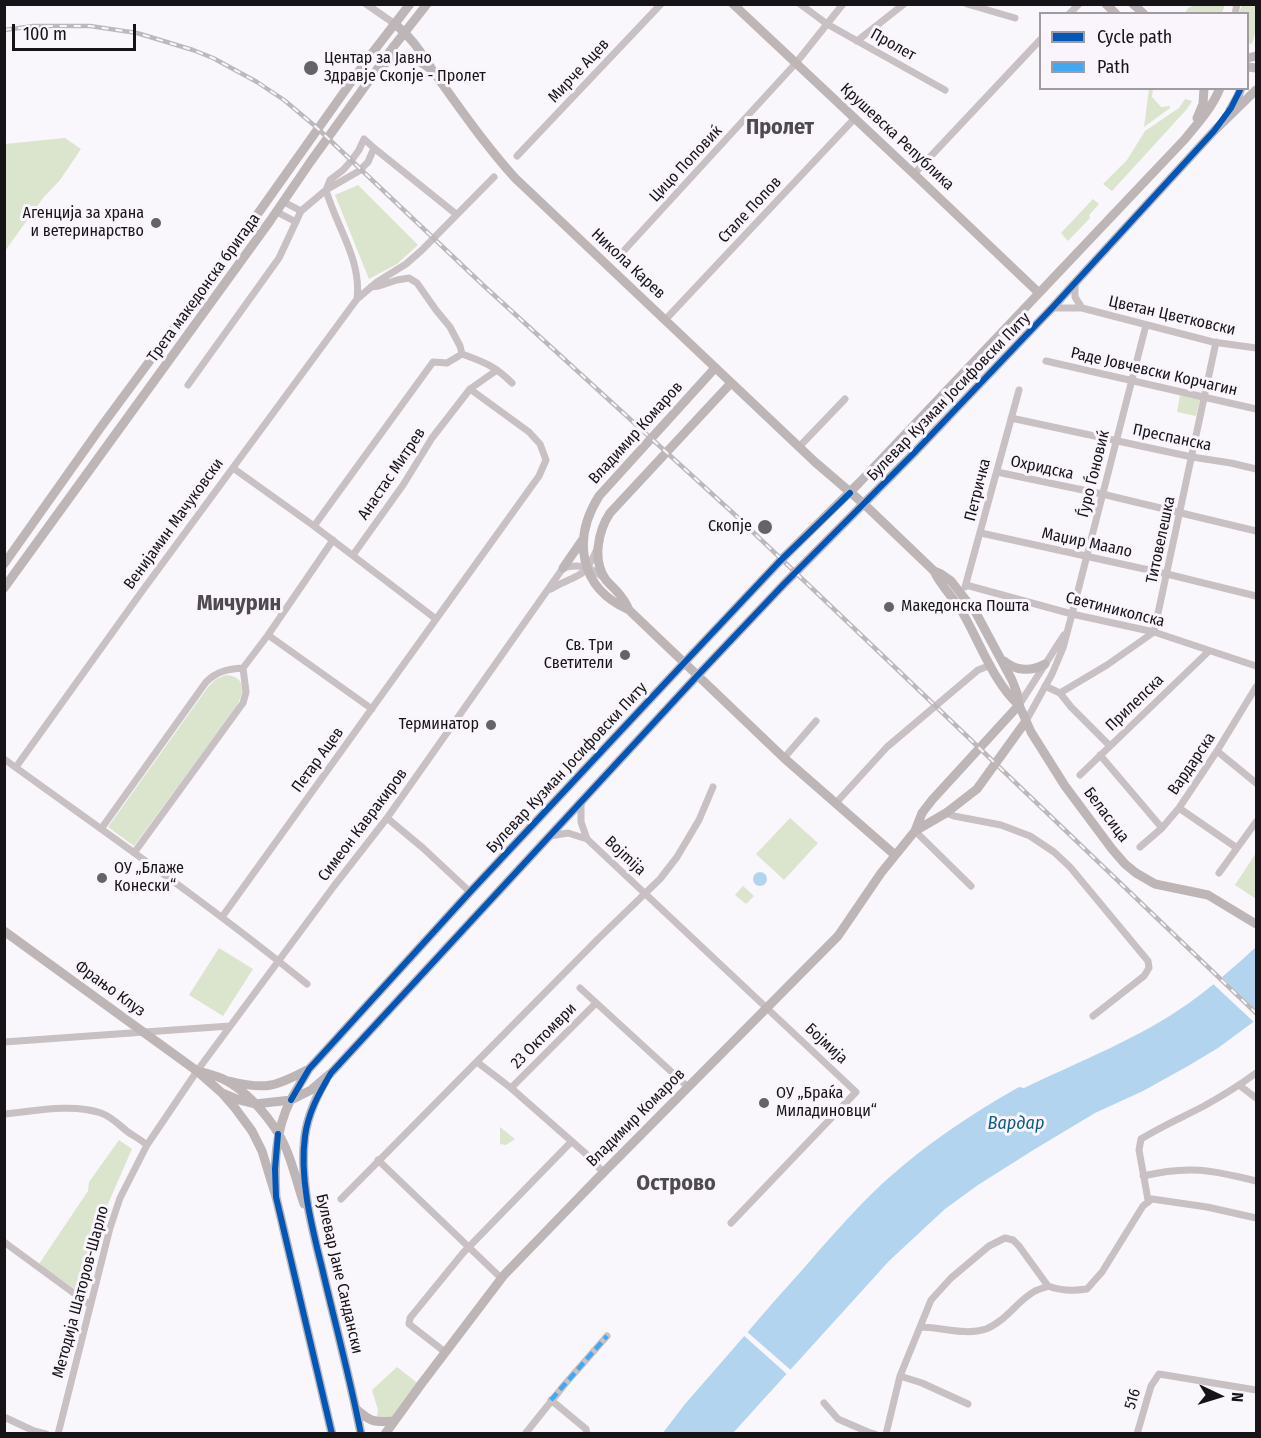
<!DOCTYPE html>
<html>
<head>
<meta charset="utf-8">
<style>
	body { margin:0 }
	#map { position:relative; width:1261px; height:1438px; overflow:hidden; background:#f9f7fb; font-family:"Fira Sans Condensed",sans-serif }
	canvas { display:block }
	.frame { position:absolute; inset:0; border:6px solid #161417; pointer-events:none }
	.legend { position:absolute; left:1039px; top:12px; width:210px; height:78px; box-sizing:border-box; background:#faf5fd; border:2px solid #9f9ba1; margin:0; padding:8px 10px; list-style:none; font-size:18px; color:#161417 }
	.legend li { display:flex; align-items:center; gap:12px; height:30px }
	.legend b { width:30px; border:2px solid #9f9ba1 }
	.north { position:absolute; left:1189px; top:1366px; width:60px; height:60px; -webkit-text-stroke:4px #faf5fd; paint-order:stroke; rotate:94deg; font-size:16px; font-weight:700; line-height:24px; text-align:center; color:#161417 }
	.north::after { content:''; display:block; margin:auto; width:21px; height:27px; background:#161417; clip-path:polygon(50% 0,100% 100%,50% 72%,0 100%) }
	.scale { position:absolute; left:12px; top:24px; width:124px; height:27px; box-sizing:border-box; border:3px solid #161417; border-top:0; padding-left:8px; font-size:18px; line-height:21px; white-space:nowrap; color:#161417; -webkit-text-stroke:4px #faf5fd; paint-order:stroke }
</style>
</head>
<body>
<div id="map">
<canvas width="1261" height="1438"></canvas>
<div class="frame"></div>
<ul class="legend">
<li><b style="height:8px;background:#0057b8"></b>Cycle path</li>
<li><b style="height:8px;background:#3fa9f5"></b>Path</li>
</ul>
<div class="north">N</div>
<div class="scale">100 m</div>
</div>
<script>
const c = document.querySelector('canvas').getContext('2d');
c.lineJoin = 'round';
function fillPath(path, color) { c.fillStyle = color; c.fill(path, 'evenodd'); }
function trace(path, color, width, dash) { c.strokeStyle = color; c.lineWidth = width; c.lineCap = dash ? 'butt' : 'round'; c.setLineDash(dash || []); c.stroke(path); }
function label(font, color, halo, rows, align = 'center') {
  c.font = font + ' "Fira Sans Condensed",sans-serif'; c.lineWidth = 6; c.setLineDash([]); c.textBaseline = 'middle'; c.strokeStyle = halo; c.fillStyle = color; for (const [text, x, y, turn = 0] of rows) {
    c.save(); c.translate(x, y); c.rotate((+turn || 0) * Math.PI / 180); c.textAlign = isNaN(turn) ? turn : align; if (halo) c.strokeText(text, 0, 0); c.fillText(text, 0, 0); c.restore();
  }
}
fillPath(new Path2D(`
	M1195,5V4L1225,5L1222,13H1185L1188,8Z
	M1242,5H1256V30L1252,44L1248,43V14L1239,13Z
	M1149,89H1153L1152,97L1161,107L1170,106V108L1144,127Z
	M1185,99L1192,101L1187,109L1112,191L1103,184L1127,160L1145,131L1179,108Z
	M65,138L81,149L60,180L43,198L5,251V144Z
	M358,185L418,245L397,264L369,279L335,195Z
	M1093,199L1099,204L1089,215L1090,218L1068,241L1061,233Z
	M1180,395L1200,399L1196,416L1177,412Z
	M226,675C247,676 244,694 236,707L134,846L108,827L208,687L216,679Z
	M790,818L818,843L784,880L756,854Z
	M1256,853V899L1235,885Z
	M743,886L754,896L746,904L735,895Z
	M219,948L253,969L223,1016L189,995Z
	M500,1127L515,1139L506,1145L500,1144Z
	M119,1140L132,1149L104,1213L85,1287L83,1290L79,1292L39,1264L88,1191L89,1182Z
	M397,1367L420,1385L394,1421L377,1416L378,1410L372,1390Z`), '#dbe4cd');
fillPath(new Path2D(`
	M753 879a7 7 0 1 1 14 0a7 7 0 1 1-14 0Z
	M1256,947V1020L1218,1048L1188,1066L1143,1091L1095,1113L1035,1149L978,1185L945,1209L889,1261L733,1433L662,1434L685,1404C725,1359 763,1313 803,1269C829,1239 855,1209 884,1182C925,1145 971,1114 1019,1087L1024,1088C1080,1061 1138,1039 1189,1003C1213,986 1235,966 1256,947Z`), '#b3d4ee');
fillPath(new Path2D(`
	M1220,975L1256,1010V1024L1211,982Z
	M745,1330L793,1372L789,1376L742,1334Z`), '#f9f7fb');
trace(new Path2D(`
	M366,4L395,24
	M800,4L827,24L945,90
	M967,4L1015,18
	M1069,14L1079,4
	M1235,14L1237,4
	M857,41L904,4
	M517,156L661,4
	M914,174L1040,40
	M326,190L330,180L343,170L351,161L359,150L364,139L374,148L456,214
	M326,190C336,226 362,260 357,299
	M284,202L301,211
	M277,212L296,222
	M619,256L796,63L843,4
	M1075,283V297L1082,308
	M371,287L379,286L397,280L409,278L417,283L436,310L450,327L460,346L462,354C484,362 495,366 512,383
	M1052,308H1082L1213,342L1256,348
	M665,320L855,118
	M1046,361L1256,409
	M188,385L279,258L301,211L326,190L359,171L368,162L374,148
	M1011,418L1192,457L1231,463L1256,469
	M799,447L845,399
	M233,468L314,526L436,619
	M997,472L1102,494L1256,531
	M314,526L433,362L447,363L462,354
	M981,533L1167,574L1256,596
	M353,555L403,485L432,438L470,389L497,370
	M966,585L1072,614L1154,632L1256,666
	M965,587L1019,390
	M551,589C560,583 568,581 577,576C587,572 593,558 597,549
	M268,635L372,709
	M1045,686L1060,693L1071,707L1110,746
	M1060,693L1107,665L1154,632L1216,342
	M1019,705L1064,635
	M1026,721L1052,674L1063,648L1072,614L1146,325
	M1217,751L1256,783
	M1100,755L1162,828
	M784,758L816,721
	M4,759C106,833 210,905 307,984
	M16,767L140,594L357,299L377,282L406,264L422,250L494,177
	M1080,775L1209,651
	M581,802V822L587,839
	M835,804L887,747L978,670L991,665
	M1179,808L1237,848
	M946,813L954,816L1001,825L1030,836L1054,852L1070,867L1148,961L1149,968L1144,976L1093,1016
	M387,818L423,848L470,892
	M101,829L206,682C217,671 228,669 243,668L268,635L333,540
	M915,831L971,886
	M550,836L568,833L587,839L856,1092L731,1223
	M1140,847L1162,828L1179,808L1217,751L1256,687
	M134,853L243,703L246,692L243,668
	M1219,873L1256,822
	M222,917L539,476L546,460L540,444L529,432L470,389
	M580,988L688,1087
	M4,1042L230,1026
	M477,1062L511,1088L585,1153L603,1172
	M1239,1085L1256,1098
	M511,1088L596,1003
	M4,1114C34,1111 73,1103 101,1113C112,1117 119,1125 128,1132C134,1136 141,1140 147,1145
	M378,1160L501,1278
	M1143,1176C1188,1165 1212,1170 1256,1181
	M341,1199L598,939L660,879L677,857L699,820L713,787
	M1148,1200L1139,1150L1141,1139C1162,1126 1183,1117 1204,1106C1222,1096 1240,1085 1256,1073
	M4,1242L90,1305
	M1048,1286C1061,1291 1074,1291 1087,1289L1102,1272L1143,1206L1152,1199L1207,1207L1256,1218
	M920,1327C941,1327 965,1336 986,1329C1005,1322 1018,1300 1035,1291C1039,1289 1044,1288 1048,1286
	M445,1352L409,1324L410,1318L463,1253L571,1142
	M900,1376L922,1383L968,1404
	M551,1400L586,1429L587,1434
	M824,1403L838,1419L868,1432L875,1434
	M4,1417L34,1431L46,1434
	M58,1434L110,1228L120,1198L147,1145L197,1071L334,886L387,818L563,568C579,563 591,567 604,578
	M525,1434L565,1384L607,1336
	M886,1434L900,1376L931,1300L951,1278L989,1246L1005,1238L1013,1240L1019,1246L1048,1286
	M1137,1434L1151,1386L1159,1374L1256,1390`), '#c8c0c2', 7);
trace(new Path2D(`
	M733,4L914,174L1039,293
	M1106,4L1116,14
	M1133,4L1144,14
	M395,24C416,41 423,57 438,78C463,113 487,147 515,178L815,462L864,504L934,571L941,574L951,581L976,613L1012,680L1017,693L1019,705L1031,732L1065,786L1112,849L1125,864L1136,873L1155,884L1208,895L1256,924
	M1248,58L1256,56
	M384,64C402,53 412,55 429,68
	M1248,67L1256,68
	M1230,110L1238,96L1241,88
	M1197,118L1203,104L1204,88
	M731,383L610,513C598,531 592,561 606,580C611,586 618,591 622,598C625,601 627,606 629,610L784,758L895,855
	M4,564L101,427L247,229L366,61L410,4
	M563,568L583,539
	M934,571C940,585 953,597 961,610C978,638 994,684 1019,705
	M4,588L270,221L311,161L394,46L427,4
	M629,610C579,588 572,539 599,496L715,368
	M1004,661C1016,671 1031,672 1045,664
	M915,831L946,813L977,789L1026,721
	M4,931L197,1071L222,1093L235,1108L252,1131L262,1151L276,1197L332,1434
	M202,1072C209,1074 218,1076 225,1080C246,1091 265,1112 278,1133C291,1154 296,1181 304,1204
	M326,1080C315,1099 305,1122 304,1145C301,1186 312,1228 322,1268C335,1323 350,1378 361,1434
	M229,1081C265,1090 275,1087 307,1070
	M222,1093L239,1100L255,1104L291,1100L311,1090L331,1073L698,675L784,584L913,454L1052,308L1214,131L1256,90
	M276,1197C274,1164 275,1132 290,1101C296,1090 303,1079 309,1069L470,892L684,663L780,561L859,483L1185,139C1198,123 1212,108 1220,88
	M356,1409C372,1423 374,1422 394,1421
	M385,1434L422,1383L504,1275L596,1180L838,936L881,873L915,831L922,813L932,800L1019,705`), '#beb5b7', 9);
const rail = new Path2D(`
	M4,30L34,26H90L137,33L193,50L213,58L257,82L284,100L315,126L483,285L733,513L902,674L1256,1013`);
trace(rail, '#bdb8ba', 4.5);
trace(rail, '#faf5fd', 2, [7]);
trace(new Path2D(`
	M551,1400L607,1336`), '#3fa9f5', 4.5, [9, 4.5]);
trace(new Path2D(`
	M291,1100L309,1069L470,892L684,663L780,561L850,493
	M278,1134L275,1169L276,1197L332,1434
	M361,1434C350,1378 335,1323 322,1268C312,1227 299,1179 305,1136C308,1113 319,1093 331,1073L698,675L784,584L913,454L1052,308L1214,131L1231,108L1241,88`), '#0057b8', 6);
for (const [x, y, r, color] of [
	[311,68,8,"#656367"],
	[156,223,6,"#656367"],
	[765,527,8,"#656367"],
	[889,607,6,"#656367"],
	[625,655,6,"#656367"],
	[491,725,6,"#656367"],
	[102,878,6,"#656367"],
	[764,1103,6,"#656367"]
]) { const dot = new Path2D(); dot.arc(x, y, r, 0, 2 * Math.PI); c.fillStyle = color; c.fill(dot); trace(dot, '#faf5fd', 2); }
label('16px', '#161417', '#faf5fd', [
	["Пролет",893,45,29],
	["Мирче Ацев",579,71,-47],
	["Крушевска Република",897,137,43],
	["Цицо Поповиќ",686,164,-47],
	["Стале Попов",750,210,-47],
	["Никола Карев",628,264,43],
	["Трета македонска бригада",204,288,-54],
	["Цветан Цветковски",1172,316,13],
	["Раде Јовчевски Корчагин",1154,372,13],
	["Булевар Кузман Јосифовски Питу",949,397,-46],
	["Владимир Комаров",636,433,-48],
	["Преспанска",1172,438,12],
	["Охридска",1042,468,12],
	["Анастас Митрев",392,474,-56],
	["Ѓуро Ѓоновиќ",1094,474,-76],
	["Петричка",978,490,-76],
	["Венијамин Мачуковски",174,524,-54],
	["Титовелешка",1161,540,-78],
	["Маџир Маало",1087,543,12],
	["Светиниколска",1115,610,14],
	["Прилепска",1135,703,-44],
	["Петар Ацев",318,760,-54],
	["Вардарска",1192,764,-56],
	["Булевар Кузман Јосифовски Питу",567,768,-47],
	["Беласица",1106,815,53],
	["Симеон Кавракиров",363,825,-53],
	["Bojmija",625,856,43],
	["Фрањо Клуз",110,989,36],
	["23 Октомври",544,1036,-45],
	["Бојмија",826,1044,43],
	["Владимир Комаров",636,1118,-45],
	["Булевар Јане Сандански",339,1274,77],
	["Методија Шаторов-Шарло",81,1292,-75],
	["516",1133,1399,-73]
]);
label('16px', '#161417', '#faf5fd', [
	["Центар за Јавно",324,59],
	["Здравје Скопје - Пролет",324,77],
	["Агенција за храна",144,214,"right"],
	["и ветеринарство",144,232,"right"],
	["Скопје",752,527,"right"],
	["Македонска Пошта",901,607],
	["Св. Три",613,646,"right"],
	["Светители",613,664,"right"],
	["Терминатор",479,725,"right"],
	["ОУ „Блаже",114,869],
	["Конески“",114,887],
	["ОУ „Браќа",776,1094],
	["Миладиновци“",776,1112]
], 'left');
label('italic 18px', '#0b5c88', '#faf5fd', [
	["Вардар",1016,1124]
]);
label('bold 22px', '#4e4a50', '#faf5fd', [
	["Пролет",780,128],
	["Мичурин",239,604],
	["Острово",676,1184]
]);
</script>
</body>
</html>
